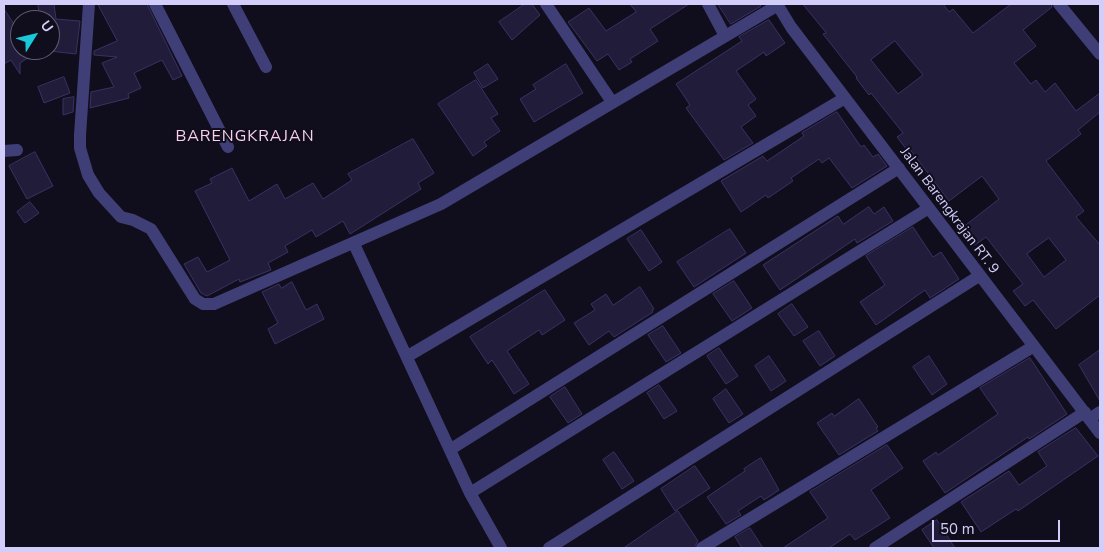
<!DOCTYPE html>
<html>
<head>
<meta charset="utf-8">
<style>
	body { margin:0 }
	#map { position:relative; width:1104px; height:552px; overflow:hidden; background:#100e1c; font-family:"Nunito Sans",sans-serif }
	canvas { display:block }
	.frame { position:absolute; inset:0; border:5px solid #d3cef9; pointer-events:none }
	.north { position:absolute; left:10px; top:10px; width:50px; height:50px; box-sizing:border-box; background:#100e1c; border:1px solid #5e5b74; border-radius:50%; rotate:54deg; font-size:14px; font-weight:700; line-height:20px; text-align:center; color:#d3cef9 }
	.north::after { content:''; display:block; margin:auto; width:18px; height:22px; background:#1ac8da; clip-path:polygon(50% 0,100% 100%,50% 72%,0 100%) }
	.scale { position:absolute; left:932px; top:520px; width:128px; height:22px; box-sizing:border-box; border:2px solid #d3cef9; border-top:0; padding-left:6px; font-size:15px; line-height:18px; white-space:nowrap; color:#d3cef9; -webkit-text-stroke:4px #100e1c; paint-order:stroke }
</style>
</head>
<body>
<div id="map">
<canvas width="1104" height="552"></canvas>
<div class="frame"></div>
<div class="north">U</div>
<div class="scale">50 m</div>
</div>
<script>
const c = document.querySelector('canvas').getContext('2d');
c.lineJoin = 'round';
function fillPath(path, color) { c.fillStyle = color; c.fill(path, 'evenodd'); }
function trace(path, color, width, dash) { c.strokeStyle = color; c.lineWidth = width; c.lineCap = dash ? 'butt' : 'round'; c.setLineDash(dash || []); c.stroke(path); }
function label(font, color, halo, rows, align = 'center') {
  c.font = font + ' "Nunito Sans",sans-serif'; c.lineWidth = 4; c.setLineDash([]); c.textBaseline = 'middle'; c.strokeStyle = halo; c.fillStyle = color; for (const [text, x, y, turn = 0] of rows) {
    c.save(); c.translate(x, y); c.rotate((+turn || 0) * Math.PI / 180); c.textAlign = isNaN(turn) ? turn : align; if (halo) c.strokeText(text, 0, 0); c.fillText(text, 0, 0); c.restore();
  }
}
const building = new Path2D(`
	M38,4H54L56,19L80,21L76,54L50,51V20H41Z
	M98,4H147L182,76L173,80L162,60L134,73L141,88L128,94L129,98L90,108L91,92L114,87L102,63L117,57L94,55V51L117,41Z
	M525,4H532L540,15L512,40L499,22Z
	M630,4H689L650,29L658,41L630,59L632,62L619,70L608,54L597,61L568,22L589,8L606,31L636,12Z
	M718,4H759L761,6L731,24Z
	M803,4H943L949,12L953,9L973,33L1011,4H1051L1052,7L1023,30L1036,46L1014,63L1031,84L1036,80L1045,92L1055,83L1076,111L1100,93V112L1078,130L1081,134L1046,161L1084,211L1076,217L1100,245V295L1056,329L1033,300L1025,306L1013,291L1023,284L986,237L975,245L962,228L999,199L982,176L949,201L909,148L907,150L897,137L903,133L871,93L869,95L856,78L857,77L823,34L826,33ZM895,41L923,75L898,94L871,60ZM1049,238L1066,260L1044,277L1027,254Z
	M4,9L20,33V50H40L20,63V74L11,60L4,64Z
	M769,20L785,43L766,56L764,52L736,71L756,99L748,105L756,116L741,127L753,143L724,160L686,108L690,105L676,84L742,41L739,37Z
	M488,64L498,79L483,88L474,73Z
	M566,64L583,93L534,122L520,99L536,89L533,85Z
	M64,77L70,93L44,103L38,87Z
	M476,80L498,114L491,118L500,131L484,142L487,146L473,156L438,104Z
	M74,97L73,112L63,115V99Z
	M837,112L861,147L864,145L873,157L878,154L887,166L852,188L829,158L822,163L819,159L791,178L793,181L768,198L766,195L741,212L721,181L763,156L767,161L804,136L802,133Z
	M413,139L434,173L418,183L421,189L350,234L343,221L316,237L312,230L285,246L288,252L268,263L271,270L240,282L239,279L207,296L201,293L184,264L198,257L207,272L230,260L195,191L212,183L210,179L232,168L249,201L277,184L285,199L313,183L323,199L352,180L348,174Z
	M35,152L53,186L27,199L9,166Z
	M30,202L39,213L25,223L17,212Z
	M869,207L874,214L884,207L893,221L857,243L855,239L780,290L763,265L838,216L843,224Z
	M913,227L933,257L941,252L959,279L930,298L925,290L876,325L860,302L885,285L866,256Z
	M730,229L746,253L694,287L677,262Z
	M641,230L662,262L649,271L627,239Z
	M734,281L752,308L732,321L713,294Z
	M292,282L306,310L317,304L324,319L275,344L268,329L278,323L262,292L279,284L281,288Z
	M640,287L654,309L652,310L653,312L614,337L609,331L589,345L574,323L595,310L591,304L606,294L613,305Z
	M545,290L565,320L542,335L539,330L507,351L529,384L514,394L492,360L488,364L470,337Z
	M792,304L808,327L794,336L778,314Z
	M663,326L681,353L666,362L648,335Z
	M819,331L835,356L820,366L803,341Z
	M719,348L738,376L726,384L707,356Z
	M1100,350V401L1079,365Z
	M769,356L786,381L771,391L755,366Z
	M929,356L947,384L932,395L913,367Z
	M1030,358L1067,414L1029,439L1028,437L945,493L923,461L936,452L938,455L998,414L980,388Z
	M659,385L677,411L664,419L647,393Z
	M565,387L582,414L568,423L550,397Z
	M726,389L743,414L729,423L713,399Z
	M859,399L878,427L876,428L878,431L839,455L817,423L832,413L834,416Z
	M1076,428L1098,456L1018,511L1016,509L981,532L961,502L1009,471L1019,485L1047,466L1038,452Z
	M887,445L903,468L871,490L890,518L855,540L850,534L829,548H783L828,518L810,492Z
	M614,452L634,481L622,489L603,460Z
	M761,458L779,490L764,500L761,496L738,511L741,515L726,524L707,497L745,471L744,469Z
	M695,466L710,488L675,511L661,489Z
	M678,511L698,541L694,548H624Z
	M937,520L955,548H934L922,530Z
	M750,528L763,548H742L735,537Z`);
fillPath(building, '#221c3b');
trace(building, '#3a3164', 1);
trace(new Path2D(`
	M89,4L80,135V148L88,175L99,193L121,217L133,220L151,229L195,299L203,304H214L441,204L778,5
	M155,4L228,147
	M233,4L266,67
	M546,4L612,102
	M708,4L725,36
	M777,4L791,27L1100,433
	M1059,4L1100,54
	M4,151L17,150
	M354,244L470,493L929,208
	M408,356L845,98
	M1089,419L1100,412
	M451,449L899,168
	M470,493L501,548
	M549,548L979,276
	M702,548L1034,346
	M875,548L1085,412`), '#403e76', 12);
label('14px', '#d3cef9', '#100e1c', [
	["Jalan Barengkrajan RT. 9",949,211,53]
]);
c.letterSpacing = '1px';
label('16px', '#fad0eb', '#100e1c', [
	["BARENGKRAJAN",245,137]
]);
c.letterSpacing = '0px';
</script>
</body>
</html>
